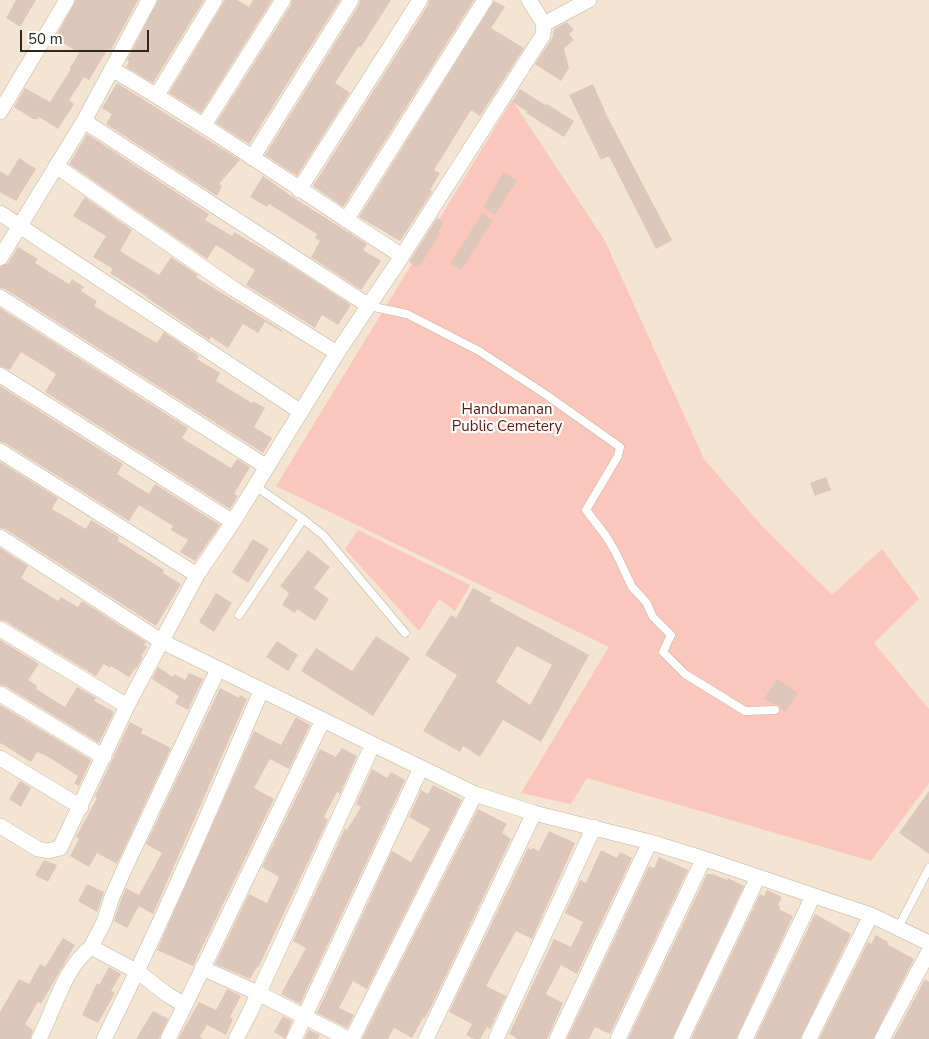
<!DOCTYPE html>
<html>
<head>
<meta charset="utf-8">
<style>
	body { margin:0 }
	#map { position:relative; width:929px; height:1039px; overflow:hidden; background:#f3e5d2; font-family:"Nunito Sans",sans-serif }
	canvas { display:block }
	.scale { position:absolute; left:20px; top:30px; width:129px; height:22px; box-sizing:border-box; border:2px solid #2e2821; border-top:0; padding-left:6px; font-size:15px; line-height:18px; white-space:nowrap; color:#2e2821; -webkit-text-stroke:4px #fff; paint-order:stroke }
</style>
</head>
<body>
<div id="map">
<canvas width="929" height="1039"></canvas>
<div class="scale">50 m</div>
</div>
<script>
const c = document.querySelector('canvas').getContext('2d');
c.lineJoin = 'round';
function fillPath(path, color) { c.fillStyle = color; c.fill(path, 'evenodd'); }
function trace(path, color, width, dash) { c.strokeStyle = color; c.lineWidth = width; c.lineCap = dash ? 'butt' : 'round'; c.setLineDash(dash || []); c.stroke(path); }
function label(font, color, halo, rows, align = 'center') {
  c.font = font + ' "Nunito Sans",sans-serif'; c.lineWidth = 4.5; c.setLineDash([]); c.textBaseline = 'middle'; c.strokeStyle = halo; c.fillStyle = color; for (const [text, x, y, turn = 0] of rows) {
    c.save(); c.translate(x, y); c.rotate((+turn || 0) * Math.PI / 180); c.textAlign = isNaN(turn) ? turn : align; if (halo) c.strokeText(text, 0, 0); c.fillText(text, 0, 0); c.restore();
  }
}
fillPath(new Path2D(`
	M512,100L605,241L704,459L764,528L832,595L882,549L919,599L874,643L929,709V783L871,861L587,778L571,804L521,793L609,647L276,486Z
	M358,530L470,585L455,611L439,599L419,631L345,549Z`), '#fbc6bc');
fillPath(new Path2D(`
	M16,0H36L20,27L6,18Z
	M76,0H138L111,50L108,49L89,80L84,77L69,100L74,104L58,129L39,117L38,119H33L14,107L25,88L50,102L71,69L70,68L79,53L55,38Z
	M158,0H204L153,83L126,67L129,62L127,60Z
	M225,0H237L249,7L253,0H272L201,113L169,93Z
	M292,0H340L249,144L216,123L291,5Z
	M360,0H391L361,47L359,46L335,83L350,93L297,176L265,155L359,5Z
	M429,0H474L343,207L313,186L428,5Z
	M494,1L505,7L491,28L524,48L480,116L471,110L434,170L440,173L430,190L432,192L400,241L359,217Z
	M567,22L574,30L569,34L574,40L564,48L569,68L561,81L535,64L553,37L554,29Z
	M117,83L240,160L219,184L222,186L217,196L106,124L112,114L102,108Z
	M593,84L607,116L672,240L656,249L609,156L601,160L569,95Z
	M520,89L545,105L547,104L574,121L564,137L526,113L528,112L512,102Z
	M87,134L209,214L205,220L232,236L234,232L285,262L351,305L338,325L322,315L315,328L246,285L255,270L216,245L207,259L69,164Z
	M19,158L36,169L16,201L0,192V171L8,176Z
	M504,172L517,180L495,215L483,207Z
	M263,176L294,198L367,244L363,250L381,261L361,290L311,257L320,241L315,238L317,234L269,204L267,207L250,197Z
	M85,197L132,230L120,251L159,275L171,257L198,275L196,277L282,330V332L265,322L258,333L243,324L228,348L211,337L209,340L146,297V296L110,273L113,269L93,257L106,236L73,216Z
	M482,213L493,220L461,270L450,264Z
	M437,218L444,222L438,232L440,234L418,268L409,262Z
	M18,247L38,259L35,263L69,284L72,279L84,287L81,291L97,301L94,306L157,343L164,332L199,356L197,359L220,373L216,381L252,403L253,401L265,408L254,427L272,438L263,453L5,289L0,288V267L8,263Z
	M0,308L188,428L182,438L231,468L237,459L250,467L234,494L238,496L230,509L45,392L56,374L21,352L10,370L0,366Z
	M0,386L123,464L117,474L149,494L155,484L220,525L195,561L180,552L188,540L171,530L173,526L139,505L129,521L5,443L0,442Z
	M0,462L58,498L52,509L86,529L91,520L119,537L118,541L164,570L163,573L181,584L156,626L5,529L0,528Z
	M826,477L831,490L815,496L810,483Z
	M253,539L269,549L248,583L232,572Z
	M0,548L28,566L21,578L58,601L61,597L78,607L82,601L146,642L144,645L147,647L141,656L143,657L136,669L135,668L129,677L111,666L110,668L104,664L96,676L5,621L0,620Z
	M308,550L330,567L314,588L329,599L315,621L297,609L295,613L282,605L289,593L280,586Z
	M473,588L492,598L490,601L589,655L541,742L503,720L480,757L463,746L460,752L423,731L457,675L425,655L451,615L456,618ZM517,646L552,665L530,705L496,682Z
	M216,593L232,603L214,632L199,622Z
	M376,636L410,658L373,716L301,671L316,648L352,671Z
	M0,640L39,664L28,680L37,686L36,689L65,707L77,687L96,698L94,701L114,712L99,743L5,686L0,685Z
	M277,641L298,655L288,671L266,657Z
	M158,667L173,677L174,674L185,680L189,673L203,679L188,710L175,703L179,696L152,679Z
	M777,679L798,693L785,712L778,705L773,704L764,699Z
	M220,688L239,698L240,695L247,699L153,914L139,906L127,928L114,921L121,900L126,888L139,895L162,853L146,844Z
	M0,705L91,760L79,786L74,783L78,776L47,756L37,752L31,762L0,743Z
	M296,717L310,725L289,769L270,759L254,788L274,799L193,966L157,950L254,731L281,745Z
	M130,722L143,729L141,733L171,748L117,864L97,853L89,867L70,856L79,839L76,837L96,800L97,798L95,796Z
	M342,748L357,756L340,794L337,792L324,817L328,820L258,968L257,967L250,979L215,964L249,894L267,903L279,877L262,867L320,749L336,757Z
	M372,769L387,778L391,772L405,780L300,1004L281,994L306,948L293,941L345,828L347,830L361,807L356,804Z
	M20,781L31,788L21,807L9,799Z
	M433,785L462,800L367,989L353,981L339,1008L354,1015L347,1028L317,1013L392,851L411,862L430,829L409,817L421,790L428,794Z
	M929,791V854L899,833Z
	M478,809L507,824L502,833L511,839L430,1009L424,1019L423,1018L412,1038L394,1028L388,1039H362Z
	M549,831L575,843L532,939L516,931L486,986L506,996L490,1029L487,1027L480,1039H474L466,1035L472,1024L449,1012L528,848L531,850L532,848L539,851Z
	M601,850L617,858L620,852L632,858L577,974L561,965L546,994L563,1003L547,1039H518L509,1034L554,939L571,947L583,922L565,913L580,880L586,883Z
	M659,857L688,870L610,1034L595,1027L589,1039H567L649,866L654,868Z
	M44,860L57,865L48,882L35,875Z
	M707,874H713L727,880L728,878L744,886L672,1039H628Z
	M87,884L104,892L97,912L78,901Z
	M767,890L782,897L778,905L780,906L779,909L793,916L736,1039H691L760,894L764,896Z
	M815,914L851,934L800,1039H755Z
	M876,935L888,942L887,944L914,959L873,1039H819L868,942L871,944Z
	M63,938L75,945L41,1004L38,1002L25,1024L33,1030L30,1039H0V1012L19,979L29,984L40,964L45,967Z
	M109,967L121,974L111,991L115,993L98,1023L82,1015L97,983L99,985Z
	M925,979L929,982V1039H893Z
	M227,989L241,996L230,1017L233,1019L226,1035L207,1025L200,1037L203,1039H178L199,1002L216,1010Z
	M153,1011L168,1019L159,1039H136Z
	M283,1016L292,1021L285,1039L274,1032Z
	M309,1030L320,1035L318,1039H304Z`), '#ddc7ba');
const service = new Path2D(`
	M369,306L407,314L479,351L545,394L620,447L618,456L586,510L606,536L616,553L632,587L646,602L653,617L671,635L663,652L685,674L745,711L775,710
	M255,486L303,519L324,536L405,633
	M239,615L303,519
	M898,928L929,868`);
const minor = new Path2D(`
	M544,24L589,0
	M112,69C211,127 305,194 402,256
	M157,95L215,0
	M0,112L67,0
	M84,121L369,306
	M204,125L283,0
	M252,158L351,0
	M56,166L234,289L337,353
	M299,190L420,0
	M0,213L301,412
	M346,220L485,0
	M0,258L84,121L149,0
	M0,297L267,467
	M0,375L233,522
	M0,451L197,575
	M0,537L161,641L475,794L534,813L650,842L714,862L871,915L929,943
	M0,629L127,706
	M0,694L104,757
	M0,758L81,807
	M0,826L38,849L48,851L60,848L127,706L197,575L233,522L337,353L402,256L543,35L544,24L529,0
	M91,947L104,922L112,897L123,872L218,669
	M202,968L258,993L348,1039
	M39,1039C55,1008 63,970 91,947L138,972L168,995L185,1005L323,720
	M104,1039C161,925 211,808 261,691
	M168,1039L185,1005
	M236,1039L249,1014L373,744
	M294,1039L421,768
	M352,1039L475,794
	M426,1039L534,813
	M496,1039L594,827
	M557,1039L650,842
	M618,1039L703,860
	M681,1039L758,877
	M745,1039L813,896
	M809,1039L871,915
	M882,1039L929,951`);
trace(service, '#c2b4a2', 9);
trace(minor, '#c2b4a2', 16);
trace(service, '#fff', 8);
trace(minor, '#fff', 15);
label('15px', '#63170d', '#fff', [
	["Handumanan",507,410],
	["Public Cemetery",507,427]
]);
</script>
</body>
</html>
